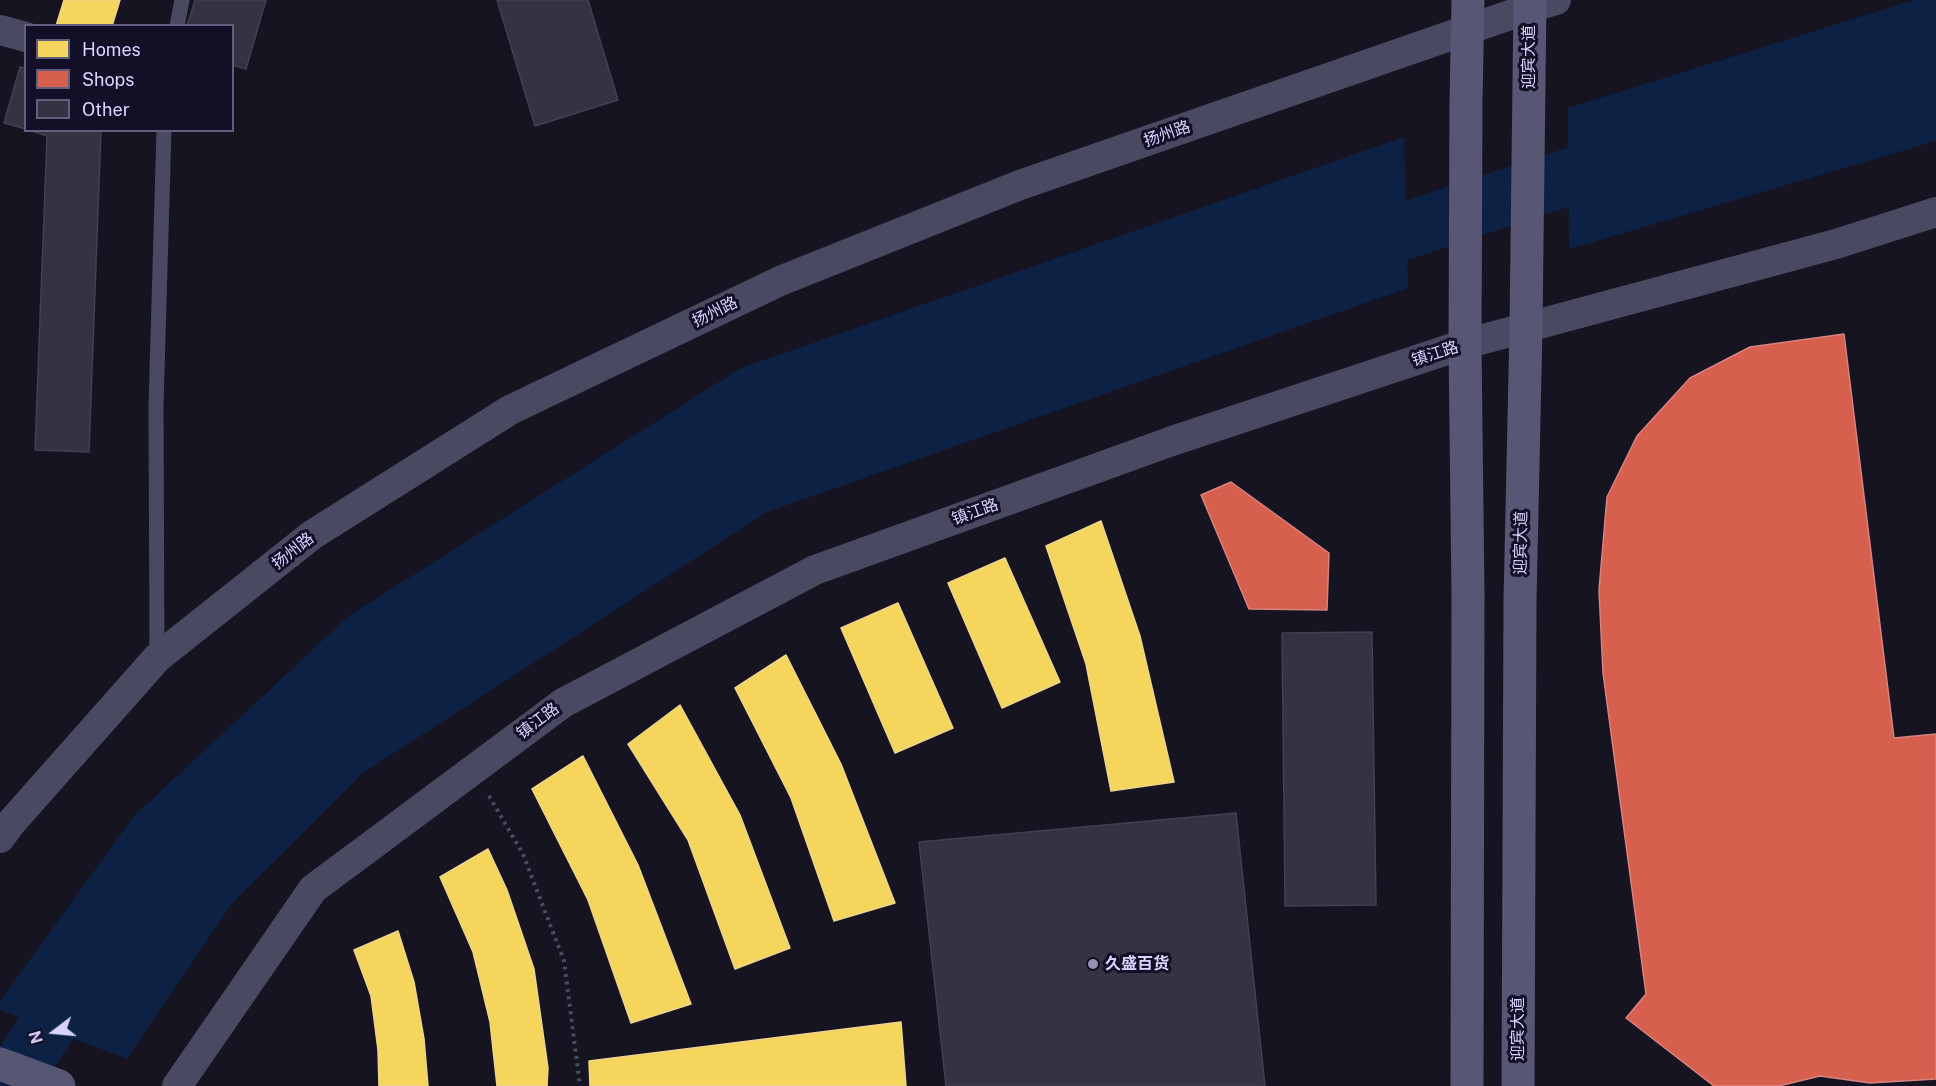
<!DOCTYPE html>
<html>
<head>
<meta charset="utf-8">
<style>
	body { margin:0 }
	#map { position:relative; width:1936px; height:1086px; overflow:hidden; background:#161421; font-family:"Public Sans",sans-serif }
	canvas { display:block }
	.legend { position:absolute; left:24px; top:24px; width:210px; height:108px; box-sizing:border-box; background:#130f26; border:2px solid #625e7d; margin:0; padding:8px 10px; list-style:none; font-size:18px; color:#d9d4ff }
	.legend li { display:flex; align-items:center; gap:12px; height:30px }
	.legend b { width:30px; border:2px solid #625e7d }
	.north { position:absolute; left:24px; top:1002px; width:60px; height:60px; -webkit-text-stroke:4px #130f26; paint-order:stroke; rotate:254deg; font-size:16px; font-weight:700; line-height:24px; text-align:center; color:#d9d4ff }
	.north::after { content:''; display:block; margin:auto; width:21px; height:27px; background:#d9d4ff; clip-path:polygon(50% 0,100% 100%,50% 72%,0 100%) }
</style>
</head>
<body>
<div id="map">
<canvas width="1936" height="1086"></canvas>
<ul class="legend">
<li><b style="height:16px;background:#f6d55c"></b>Homes</li>
<li><b style="height:16px;background:#d6604d"></b>Shops</li>
<li><b style="height:16px;background:#343243"></b>Other</li>
</ul>
<div class="north">N</div>
</div>
<script>
const c = document.querySelector('canvas').getContext('2d');
c.lineJoin = 'round';
function fillPath(path, color) { c.fillStyle = color; c.fill(path, 'evenodd'); }
function trace(path, color, width, dash) { c.strokeStyle = color; c.lineWidth = width; c.lineCap = dash ? 'butt' : 'round'; c.setLineDash(dash || []); c.stroke(path); }
function label(font, color, halo, rows, align = 'center') {
  c.font = font + ' "Public Sans","Noto Sans SC",sans-serif'; c.lineWidth = 6; c.setLineDash([]); c.textBaseline = 'middle'; c.strokeStyle = halo; c.fillStyle = color; for (const [text, x, y, turn = 0] of rows) {
    c.save(); c.translate(x, y); c.rotate((+turn || 0) * Math.PI / 180); c.textAlign = isNaN(turn) ? turn : align; if (halo) c.strokeText(text, 0, 0); c.fillText(text, 0, 0); c.restore();
  }
}
fillPath(new Path2D(`
	M1914,0H1936V141L1569,249L1568,108Z
	M1404,137L1408,288L767,512L363,773L233,902L127,1059L0,1010V1001L134,816L350,615L741,368Z`), '#0d2144');
const homes = new Path2D(`
	M64,0H120L112,26H56Z
	M1101,521L1140,636L1174,782L1111,791L1086,664L1046,546Z
	M1005,558L1060,682L1002,708L948,583Z
	M898,603L953,728L895,753L841,628Z
	M786,655L841,764L895,903L834,921L791,798L735,688Z
	M680,705L740,815L790,948L735,969L688,840L628,744Z
	M583,756L638,865L691,1004L631,1023L588,900L532,789Z
	M488,849L507,890L534,969L548,1068L547,1086H497L490,1022L473,952L440,877Z
	M398,931L414,982L424,1039L428,1086H379L378,1050L371,996L354,950Z
	M901,1022L906,1086H590L589,1061Z`);
fillPath(homes, '#f6d55c');
trace(homes, '#edd58d', 1.5);
const shops = new Path2D(`
	M1844,334L1894,738L1936,734V1079L1870,1083L1820,1076L1779,1086H1714L1626,1018L1646,994L1603,673L1599,590L1607,497L1637,436L1690,378L1750,347Z
	M1231,482L1329,553L1327,610L1249,609L1201,495Z`);
fillPath(shops, '#d6604d');
trace(shops, '#d78382', 1.5);
trace(new Path2D(`
	M1331,255L1642,153
	M8,1086L90,961`), '#0d2144', 57);
const building = new Path2D(`
	M195,0H266L246,69L232,65V26H187Z
	M497,0H588L618,100L535,126Z
	M20,67L26,68V129L4,123Z
	M29,130H101L89,452L35,450L47,136Z
	M1372,632L1376,905L1285,906L1282,633Z
	M1236,813L1265,1086H946L919,842Z`);
fillPath(building, '#343243');
trace(building, '#433f54', 1.5);
trace(new Path2D(`
	M489,796L523,854L564,961L580,1086`), '#44505f', 4, [3, 4.5]);
trace(new Path2D(`
	M177,26L182,0
	M157,658L156,406L164,130`), '#4a4962', 15);
trace(new Path2D(`
	M0,30L26,37
	M0,838L11,823L157,658L312,535L510,410L780,281L1020,185L1530,8L1556,0
	M177,1086L313,889L563,703L815,570L1172,441L1465,344L1836,244L1936,212`), '#4a4962', 30);
trace(new Path2D(`
	M0,1064L59,1086
	M1467,1086L1468,595L1465,344L1466,102L1468,0
	M1518,1086L1520,602L1526,327L1530,0`), '#575674', 33);
for (const [x, y, r, color] of [
	[1093,964,6,"#9591b1"]
]) { const dot = new Path2D(); dot.arc(x, y, r, 0, 2 * Math.PI); c.fillStyle = color; c.fill(dot); trace(dot, '#130f26', 2); }
label('16px', '#d9d4ff', '#130f26', [
	["迎宾大道",1529,57,-90],
	["扬州路",1167,134,-19],
	["扬州路",715,312,-26],
	["镇江路",1435,354,-18],
	["镇江路",975,512,-20],
	["迎宾大道",1521,543,-89],
	["扬州路",293,551,-38],
	["镇江路",538,721,-37],
	["迎宾大道",1518,1029,-90]
]);
label('bold 16px', '#d9d4ff', '#130f26', [
	["久盛百货",1105,964]
], 'left');
</script>
</body>
</html>
